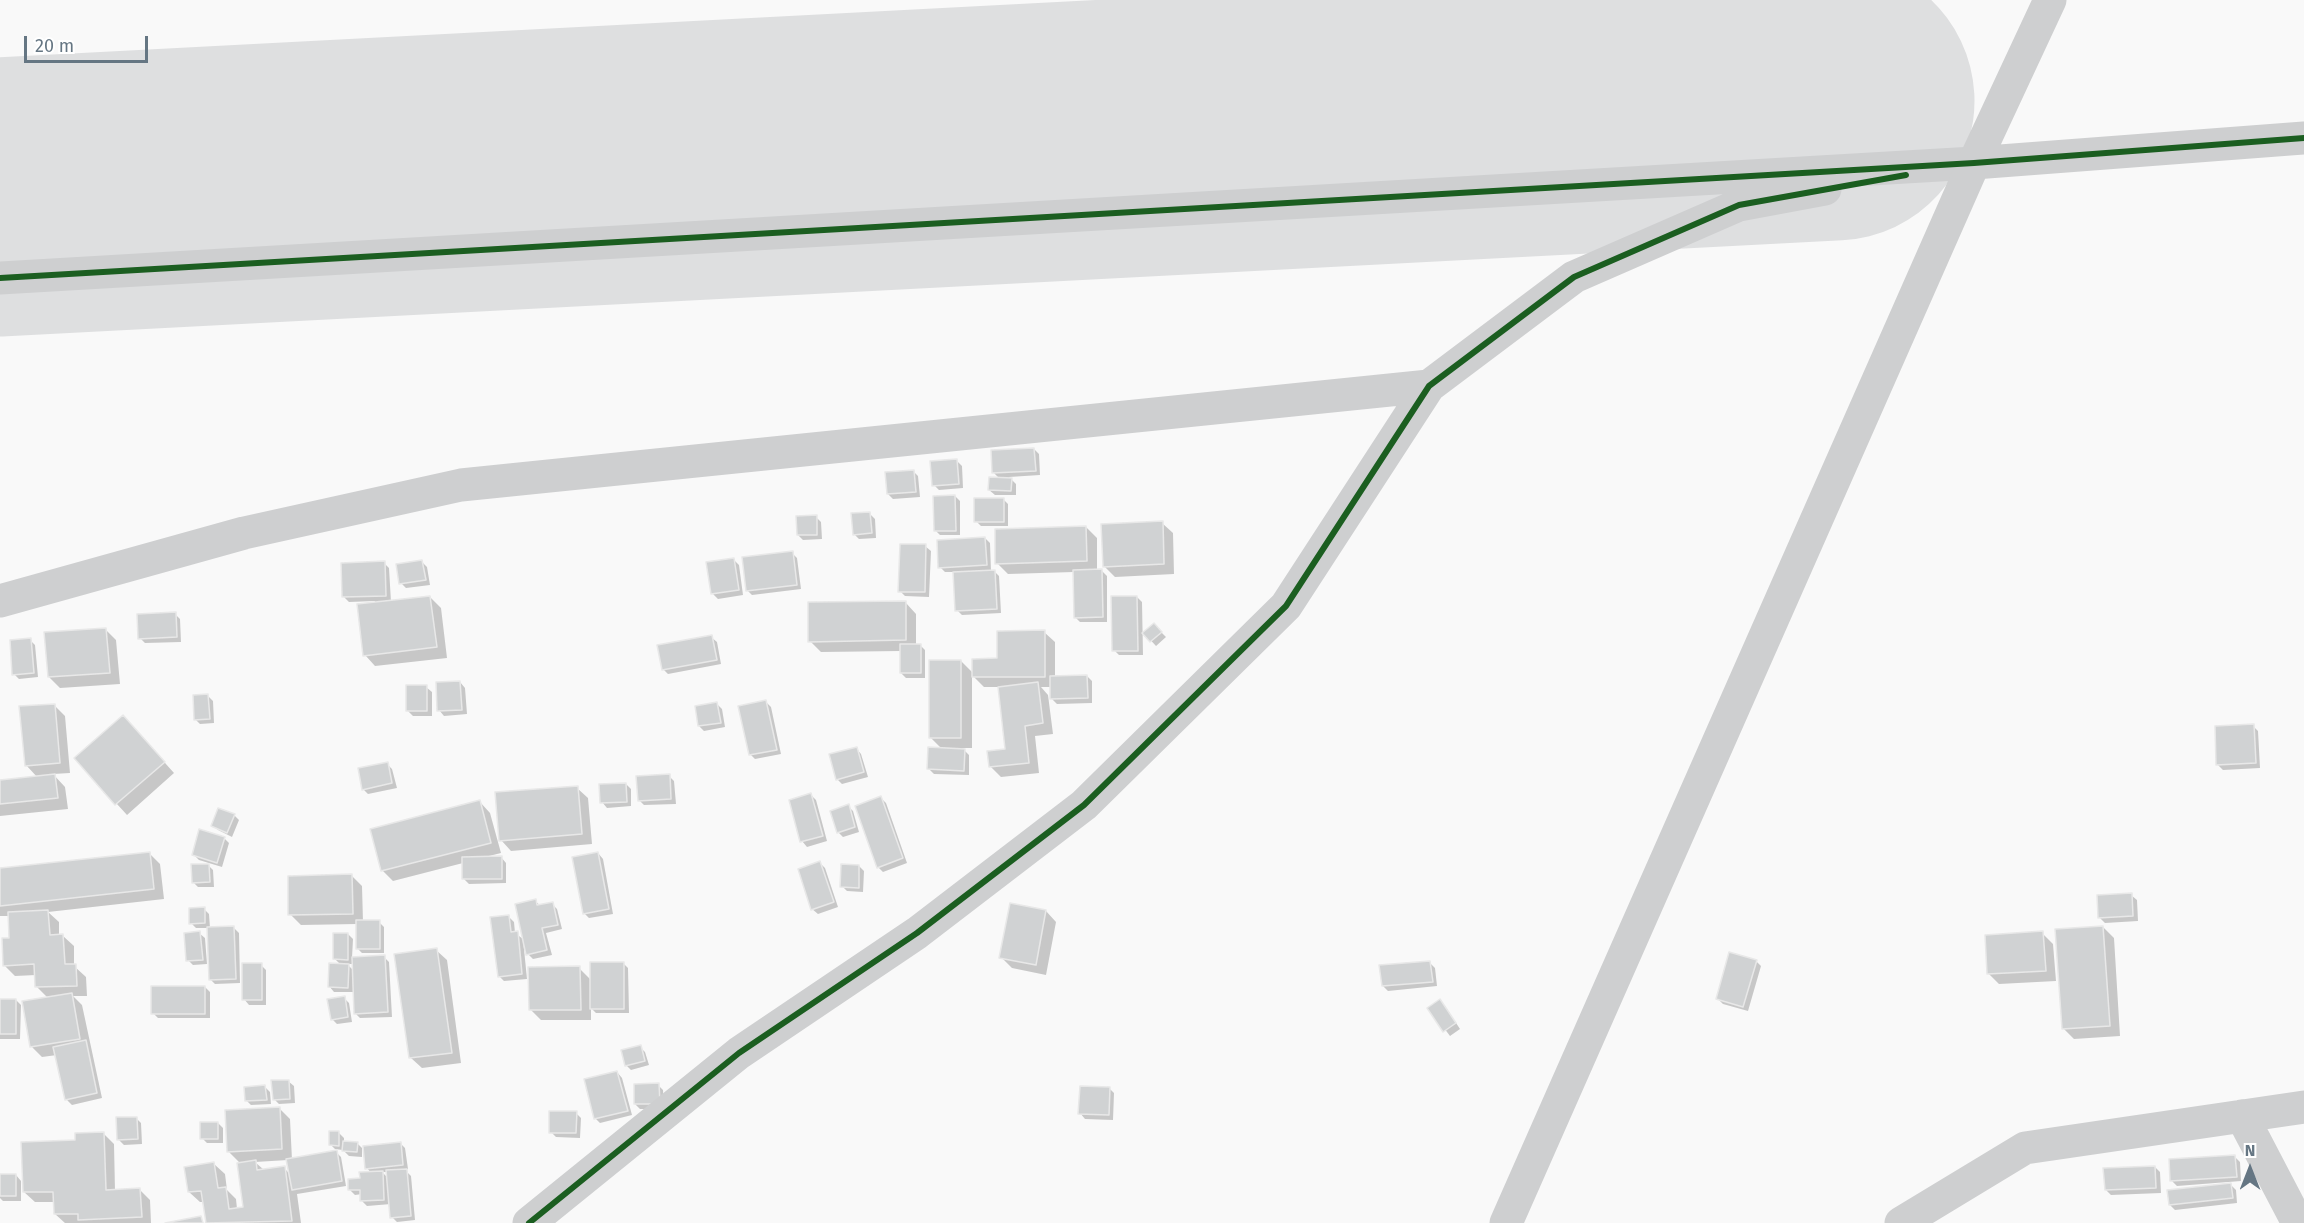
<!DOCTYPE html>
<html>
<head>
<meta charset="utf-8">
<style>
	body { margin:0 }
	#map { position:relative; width:2304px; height:1223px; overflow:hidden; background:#f9f9f9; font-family:"Fira Sans",sans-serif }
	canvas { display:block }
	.north { position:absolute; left:2220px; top:1139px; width:60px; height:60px; -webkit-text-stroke:4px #fff; paint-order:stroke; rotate:0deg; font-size:16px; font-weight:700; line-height:24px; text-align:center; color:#657683 }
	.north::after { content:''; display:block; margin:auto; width:21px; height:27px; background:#657683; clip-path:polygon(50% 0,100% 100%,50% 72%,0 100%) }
	.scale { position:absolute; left:24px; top:36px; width:124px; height:27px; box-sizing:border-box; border:3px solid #657683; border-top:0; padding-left:8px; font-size:18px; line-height:21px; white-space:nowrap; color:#657683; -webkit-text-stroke:4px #fff; paint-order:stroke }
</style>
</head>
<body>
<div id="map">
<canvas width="2304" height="1223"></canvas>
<div class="north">N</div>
<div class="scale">20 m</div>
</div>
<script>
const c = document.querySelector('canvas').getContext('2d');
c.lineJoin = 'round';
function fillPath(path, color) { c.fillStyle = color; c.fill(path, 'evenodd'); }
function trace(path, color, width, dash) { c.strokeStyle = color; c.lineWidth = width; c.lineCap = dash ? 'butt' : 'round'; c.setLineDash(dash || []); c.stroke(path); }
fillPath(new Path2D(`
	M1034,449L1039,454L1040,475L1009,477L1016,484V495H995L989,490L1000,479L993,472Z
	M957,461L962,466L963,488L939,490L934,485Z
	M913,471L918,476L920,497L893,499L888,494Z
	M955,496L960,501V535H940L935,530Z
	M1003,499L1008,504V526H981L976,521Z
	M870,514L875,519L876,538L859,539L854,534Z
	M816,517L821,522L822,539L803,540L798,535Z
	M1162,523L1173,533L1174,574L1115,577L1104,566Z
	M1086,527L1097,538V571H1102L1107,576V622H1080L1075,617L1074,572L1008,574L997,563Z
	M985,538L990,543L991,571H994L999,576L1001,613L962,615L957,610L955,572H945L940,567Z
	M925,546L931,551L929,597L905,596L900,591Z
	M792,553L797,558L801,589L752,595L747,590Z
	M734,560L739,565L743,595L718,599L713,594Z
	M422,562L427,567L430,585L406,588L401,583Z
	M384,563L389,568L391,602L430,597L441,608L447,658L375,666L365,655L375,601L349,602L344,597Z
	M1137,597L1142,602L1143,655H1119L1114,650Z
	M906,603L916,614V645H920L925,650V678H906L901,673V651L821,652L810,641Z
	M175,614L180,619L181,642L145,643L140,638Z
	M1154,625L1166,637L1156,646L1144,633Z
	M106,630L116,640L120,684L60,688L49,677Z
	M1044,632L1055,642V677L1087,676L1092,681V703L1057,704L1052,699V687H1041L1048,695L1053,734L1035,736L1039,773L1001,777L990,766L1007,750L1000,687H984L972,675V748H962L969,755V775L934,774L929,769L942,749L930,737L961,661L973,673Z
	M711,637L717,642L721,664L668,674L663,669Z
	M30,640L35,645L38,677L19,679L14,674Z
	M460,682L465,688L467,714L444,716L439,710Z
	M426,687L432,692V716H413L408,711Z
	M208,696L213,701L214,723L200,724L195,719Z
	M766,702L771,707L781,754L755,759L750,754Z
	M717,704L722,709L725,727L704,731L699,726Z
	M54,705L65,716L70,773L53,774L65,787L68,809L0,816V781L38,778L26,765Z
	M2253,726L2258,731L2260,768L2223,770L2218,765Z
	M133,727L174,773L127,815L76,759Z
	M856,748L861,754L868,777L842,784L837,779Z
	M387,764L392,769L397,788L368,794L363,789Z
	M669,776L674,781L676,804L644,805L639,800Z
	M626,784L631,789V806L607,808L602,802Z
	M577,788L588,798L592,844L511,851L501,840Z
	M811,795L816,800L827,841L807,847L802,841Z
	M881,798L886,803L907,863L883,872L878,867Z
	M480,802L490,813L501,853L489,856L501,857L506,863V883L469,884L464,879L463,863L393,881L382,870Z
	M848,806L853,811L859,832L843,837L838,832Z
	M234,815L239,820L232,837L218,830L213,825Z
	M224,838L229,843L222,867L199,860L194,855Z
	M149,853L160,864L164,899L48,912L59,922V936H63L74,946V966L86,977L87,996H73L82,1005L102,1098L72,1105L67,1100L57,1055L42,1057L32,1047L24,1002L48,998L36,986V975L15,976L4,965L11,939L10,916H0V870Z
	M598,853L603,859L613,914L589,918L584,913Z
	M820,863L825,868L838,907L818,914L812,909Z
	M208,865L213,870L214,887H198L193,882Z
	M859,866L864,871L863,892L847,891L842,886Z
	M351,875L362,886L363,922H379L384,927V953H362L357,948V924L301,925L290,914Z
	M2131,895L2137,900L2138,921L2105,923L2100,918Z
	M535,901L541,906L552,904L557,909L562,929L546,933L552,955L533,959L528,954Z
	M204,909L209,914L210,928L233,927L239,933L240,983L215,984L210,979L208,928H196L191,923Z
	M1046,911L1056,922L1046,975L1012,968L1001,957Z
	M509,917L514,922L515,933L523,939L527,979L504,981L499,976Z
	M2103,927L2114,938L2120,1036L2074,1039L2063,1028Z
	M199,933L205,938L207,964L193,965L188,960Z
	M2042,933L2053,944L2056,981L1999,984L1988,973Z
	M348,934L353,939L352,958L384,957L389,962L392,1017L360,1018L355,1013L354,992H334L329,986L341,965L334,958ZM347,964H353L354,971Z
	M436,950L447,960L461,1063L422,1068L411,1058Z
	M1756,961L1761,966L1748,1011L1723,1004L1718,999Z
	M623,963L628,968L629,1013H596L591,1008V1020H541L531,1010L579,968L591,980Z
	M1430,963L1435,968L1437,986L1388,991L1383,986Z
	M261,965L266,970V1005H249L244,999Z
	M205,987L210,992V1018H158L153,1013Z
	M344,998L349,1003L352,1022L337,1024L332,1019Z
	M0,1000H16L21,1005L20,1039H0Z
	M1445,1006L1460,1029L1450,1036L1429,1008Z
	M640,1047L645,1052L649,1065L631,1070L626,1065Z
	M617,1072L622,1078L632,1115L600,1123L595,1118Z
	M288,1081L294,1086L295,1103L279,1104L274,1099Z
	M658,1085L663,1090L664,1109H640L635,1104Z
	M265,1087L270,1092L271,1104L251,1105L246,1100Z
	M1109,1088L1114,1093L1113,1120L1085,1119L1080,1113Z
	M279,1108L290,1119L292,1160L336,1152L341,1157L346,1186L297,1194L301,1223H207L204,1202H200L189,1192L214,1164L225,1174L227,1190L236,1199L237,1209L245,1208L241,1164L229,1152ZM288,1160L290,1174L284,1168L264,1170L255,1162Z
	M576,1113L581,1118L580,1138L556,1137L551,1132Z
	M136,1118L141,1123L142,1144L124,1145L119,1140Z
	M218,1123L223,1128V1143H207L202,1138Z
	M103,1133L114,1144L115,1191L140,1190L150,1200L151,1223H65L55,1214V1202H35L24,1192L76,1142Z
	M339,1133L344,1138V1142L357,1143L362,1148V1157L349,1156L343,1150L335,1149L330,1144Z
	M400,1143L405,1148L408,1169L405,1170L411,1176L415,1220L397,1222L392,1217L391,1204L367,1206L362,1201V1194L355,1195L350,1190L371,1173L367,1168ZM382,1172H388L389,1179Z
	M2235,1157L2240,1162L2241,1181L2177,1186L2172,1181Z
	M2155,1167L2160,1172L2161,1193L2111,1195L2106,1190Z
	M0,1175H16L21,1181V1201H3L0,1198Z
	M2231,1185L2236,1190L2237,1203L2175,1210L2170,1205Z`), '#0003');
trace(new Path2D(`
	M0,197L1835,101`), '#dedfe0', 279);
const building = new Path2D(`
	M1034,448L1036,471L992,473L991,450Z
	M957,459L959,484L932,486L930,461Z
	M914,470L916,492L887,494L885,472Z
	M989,477L1012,478L1011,491L988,490Z
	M955,495L956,531H934L933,496Z
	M974,498H1004V522H974Z
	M870,512L872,533L853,535L851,513Z
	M817,515V535H797L796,516Z
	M1163,521L1164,564L1103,567L1101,524Z
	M1086,526L1087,561L995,564V529Z
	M985,537L987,565L938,568L937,540Z
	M900,544H926L925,592H898Z
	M793,551L797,585L746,591L742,557Z
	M734,558L739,590L711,594L706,562Z
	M422,560L426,580L399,584L396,564Z
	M385,561L386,596L342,597L341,563Z
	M1102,569L1103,617L1074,618L1073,570Z
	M995,570L997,609L955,611L953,572Z
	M430,596L437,647L363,656L357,604Z
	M1111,596H1137L1138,651H1112Z
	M906,601V640L808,642V602Z
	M176,612L177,637L138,639L137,614Z
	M1154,623L1162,632L1150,642L1142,633Z
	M106,628L110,673L48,677L44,632Z
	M1045,630V677H972V659L997,658V631Z
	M712,635L717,660L662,670L657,645Z
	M31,638L34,673L12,675L10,640Z
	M900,644H921V673H900Z
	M929,660H961V738H929Z
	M1087,675L1088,698L1050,699V676Z
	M460,681L462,710L437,711L436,682Z
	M1038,682L1043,723L1025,726L1029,763L989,767L987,751L1005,749L998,687Z
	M406,685H427V711H406Z
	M208,694L210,719L194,720L193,695Z
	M766,700L777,750L749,755L738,706Z
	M717,702L721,723L698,726L695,706Z
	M55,704L60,763L25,766L19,706Z
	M123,715L165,762L115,805L74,758Z
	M2254,724L2256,763L2216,765L2215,726Z
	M857,747L864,772L836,780L829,754Z
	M928,747L965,749L964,771L927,769Z
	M388,762L392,783L362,790L358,768Z
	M55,774L58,798L0,804V780Z
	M670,774L671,799L638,801L636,776Z
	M626,783L627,802L600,803L599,784Z
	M578,786L582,834L499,841L495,792Z
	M811,793L823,836L800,842L789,800Z
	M881,796L903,858L877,868L855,806Z
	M480,800L491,843L381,871L370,829Z
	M849,804L855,827L837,833L830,811Z
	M218,808L235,814L227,833L211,826Z
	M199,829L225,837L217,863L192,855Z
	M150,852L154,889L0,906V868Z
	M598,852L609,909L583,914L572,857Z
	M502,856V879H462V857Z
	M820,861L834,902L811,910L798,869Z
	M191,864H209L210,882L192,883Z
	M841,864L859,865V888L840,887Z
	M352,874L353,914L288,915V876Z
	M2132,893L2133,916L2098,918L2097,895Z
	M536,899L537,905L553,902L558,925L542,928L547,950L526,955L515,904Z
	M1010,903L1046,910L1036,965L999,958Z
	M205,907V923L189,924V908Z
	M48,910L50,935L63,934L65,964H76L77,986L35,987L34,964L3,966L2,938H9L8,912Z
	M509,915L511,932L518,931L522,974L498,977L490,917Z
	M356,920H380V949H356Z
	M234,926L236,979L209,980L207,927Z
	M2103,926L2110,1026L2062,1029L2055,929Z
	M200,931L203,960L186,961L184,933Z
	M2043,931L2046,971L1987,974L1985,935Z
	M333,933H348V960L333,959Z
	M437,948L452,1053L409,1058L394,954Z
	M1729,952L1757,960L1743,1007L1716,999Z
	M385,955L388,1012L354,1014L352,957Z
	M1430,961L1433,982L1382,986L1379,965Z
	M590,962H624V1009H590Z
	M242,963H262V1000H242Z
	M329,963L349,964L348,988L328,987Z
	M580,966L581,1010H529L528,967Z
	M151,986H205V1014H151Z
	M72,993L80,1039L30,1047L22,1001Z
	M345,996L348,1017L331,1020L327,999Z
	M0,999H16V1034H0Z
	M1440,999L1456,1023L1443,1032L1427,1008Z
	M86,1040L97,1093L65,1100L53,1047Z
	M641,1045L645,1061L625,1066L621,1050Z
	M617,1071L628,1111L594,1119L584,1079Z
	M271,1080H289L290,1099L273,1100Z
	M659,1083L660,1104H634V1084Z
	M265,1085L267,1100L245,1101L244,1087Z
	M1080,1086L1110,1087L1109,1115L1078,1114Z
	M280,1107L282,1149L227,1152L225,1110Z
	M549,1111H577L576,1133H549Z
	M116,1117H137L138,1139L117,1140Z
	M200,1122H218V1139H200Z
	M329,1131H339V1146L329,1145Z
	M104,1132L106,1190L140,1188L142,1217L78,1220V1214H54L53,1192H23L21,1142L75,1140V1133Z
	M343,1141L358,1142L357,1152L342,1151Z
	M401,1142L403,1165L365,1169L363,1146Z
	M337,1150L342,1181L292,1190L286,1159Z
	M2235,1155L2237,1177L2170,1181L2169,1159Z
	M256,1160L257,1170L285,1166L292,1221L206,1223L201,1191L188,1192L184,1167L214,1162L218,1188L226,1187L229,1209L243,1207L237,1163Z
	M2155,1166L2156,1188L2105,1190L2103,1168Z
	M407,1169L411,1216L390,1218L386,1170Z
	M383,1171L384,1200L360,1201V1190H348V1179L360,1178L359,1172Z
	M0,1174H16V1196H0Z
	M2231,1183L2233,1198L2169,1205L2167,1190Z
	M201,1216L203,1223H165Z`);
fillPath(building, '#d0d2d3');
trace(building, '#e8e8e8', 1.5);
trace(new Path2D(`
	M0,278L1974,163
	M0,601L244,533L461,485L1429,386
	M2242,1116L2298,1223
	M529,1223L739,1053L917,933L1084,805L1286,606L1429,386L1574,277L1739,205L1825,189
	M1901,1223L2025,1148L2304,1107`), '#cecfd0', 33);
trace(new Path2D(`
	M1974,163L2304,138
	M1506,1223L1974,163L2050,0`), '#cecfd0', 33);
trace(new Path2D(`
	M0,278L1974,163L2304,138
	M529,1223L739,1053L917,933L1084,805L1286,606L1429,386L1574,277L1739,205L1906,175`), '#1b5e20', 6);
</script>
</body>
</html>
